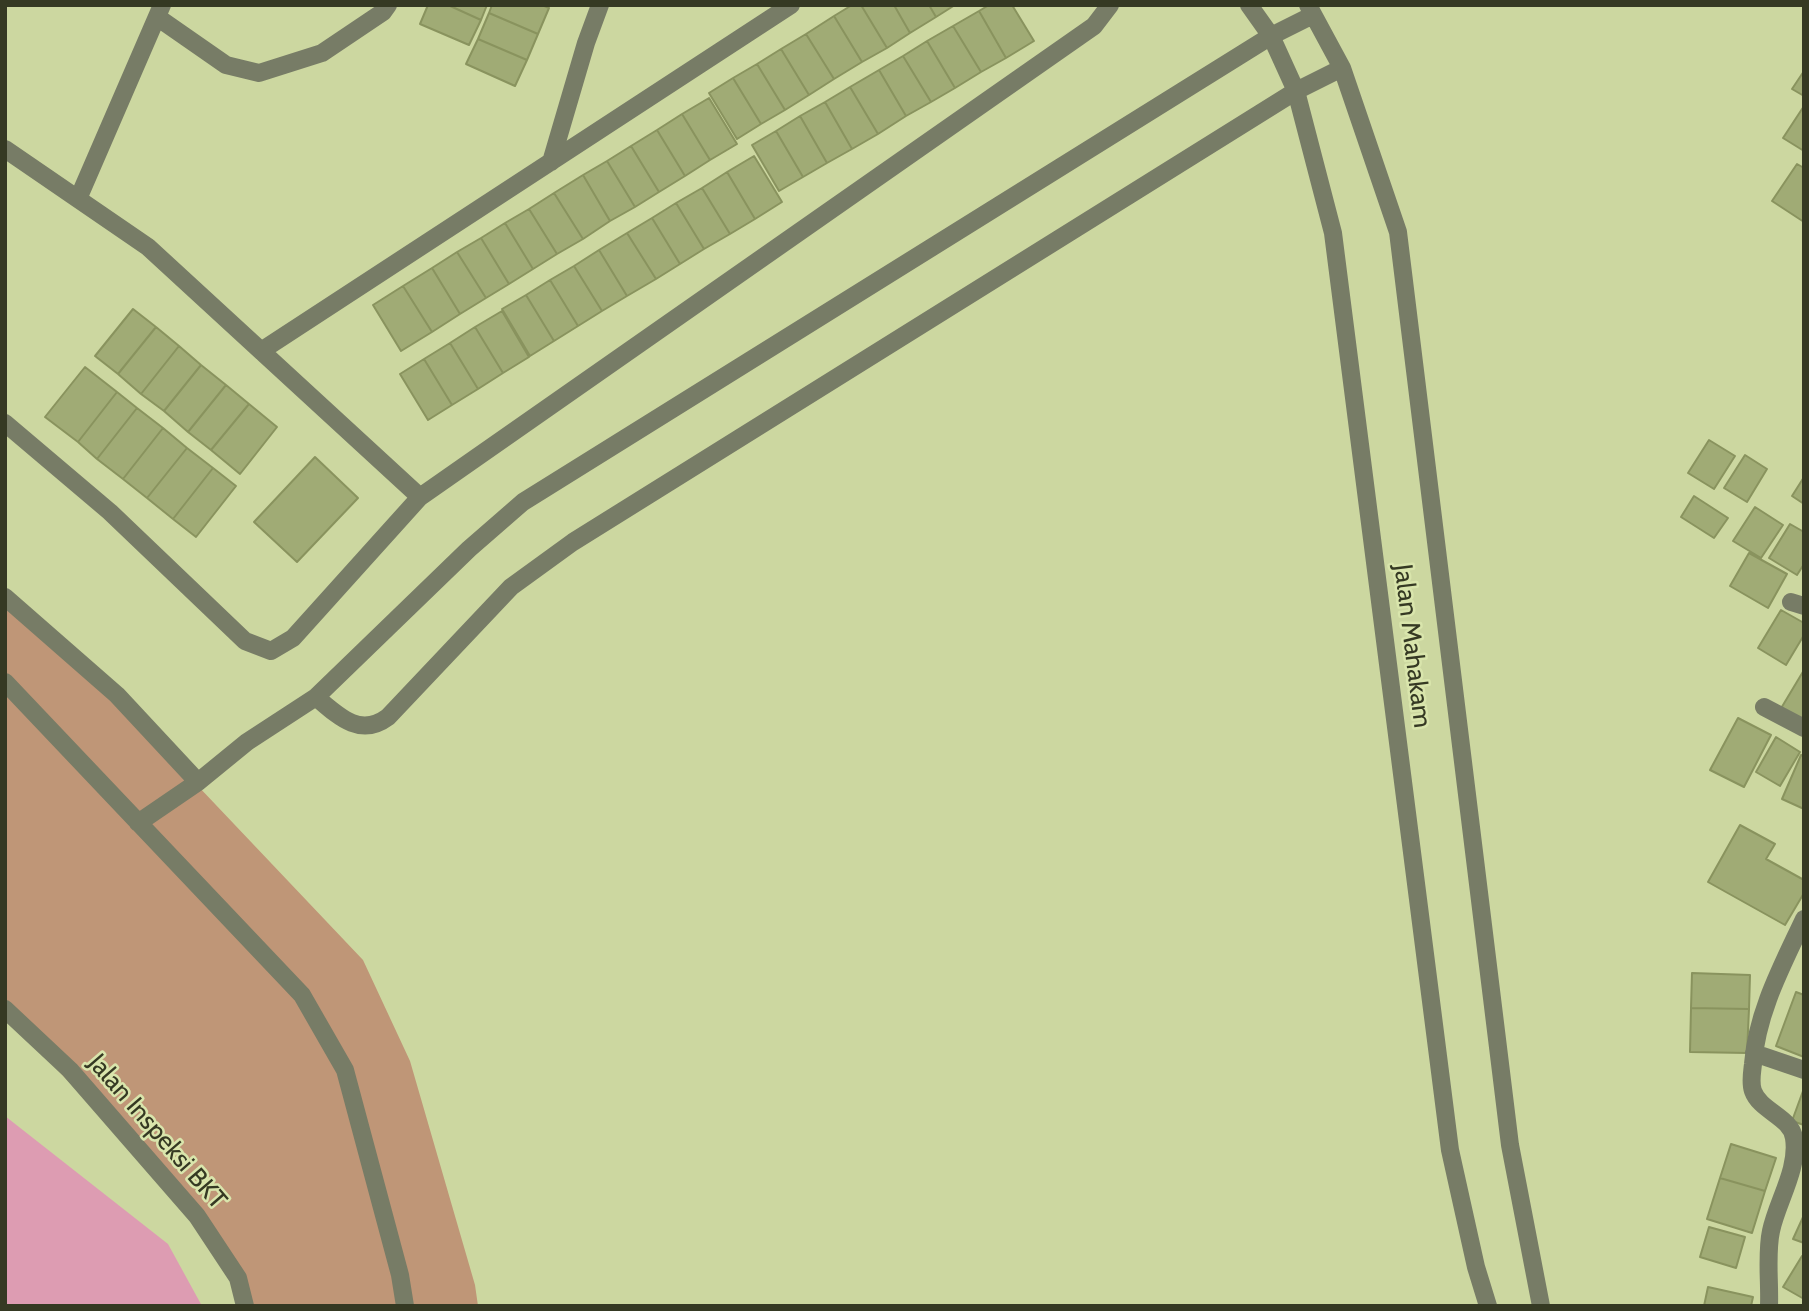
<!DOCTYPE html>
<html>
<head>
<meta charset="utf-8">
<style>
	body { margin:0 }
	#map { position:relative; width:1809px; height:1311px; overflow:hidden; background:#ccd7a0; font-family:Cabin,sans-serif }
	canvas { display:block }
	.frame { position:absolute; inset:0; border:7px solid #353923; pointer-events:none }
</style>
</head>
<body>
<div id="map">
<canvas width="1809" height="1311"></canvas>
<div class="frame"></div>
</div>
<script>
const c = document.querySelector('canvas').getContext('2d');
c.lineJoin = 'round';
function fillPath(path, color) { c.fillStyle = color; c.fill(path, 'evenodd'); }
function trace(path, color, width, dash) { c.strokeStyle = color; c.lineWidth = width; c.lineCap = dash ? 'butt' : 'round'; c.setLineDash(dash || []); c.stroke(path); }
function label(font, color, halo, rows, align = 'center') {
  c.font = font + ' Cabin,sans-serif'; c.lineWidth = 5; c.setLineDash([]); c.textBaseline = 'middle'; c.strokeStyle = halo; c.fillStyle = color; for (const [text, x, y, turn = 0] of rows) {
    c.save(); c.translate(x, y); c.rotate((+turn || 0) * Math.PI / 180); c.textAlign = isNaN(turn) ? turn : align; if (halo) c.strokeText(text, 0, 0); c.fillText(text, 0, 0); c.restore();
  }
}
fillPath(new Path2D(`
	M5,597L197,785L363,960L410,1061L475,1285L478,1306H245L197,1216L5,1015Z`), '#bf9677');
fillPath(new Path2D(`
	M5,1116L168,1244L202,1306H5Z`), '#dd9cb2');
const building = new Path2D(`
	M428,5H448L481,20L469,45L420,24Z
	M448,5H487L481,20Z
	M492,5H542L549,8L538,34L489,13Z
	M852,5H861L887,48L862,62L834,16Z
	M861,5H894L910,33L887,48Z
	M894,5H929L936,17L910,33Z
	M929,5H955L936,17Z
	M989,5H1012L1034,41L1006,58L979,11Z
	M979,11L1006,58L981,72L953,26Z
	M489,13L538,34L527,60L478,39Z
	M834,16L862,62L834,79L806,34Z
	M953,26L981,72L955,88L927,41Z
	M806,34L834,79L809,95L781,49Z
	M478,39L527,60L515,86L466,64Z
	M927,41L955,88L931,102L903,56Z
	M781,49L809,95L785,110L757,64Z
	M903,56L931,102L906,116L879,70Z
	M757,64L785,110L761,124L733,78Z
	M879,70L906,116L878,134L850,87Z
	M1804,71V96L1792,89Z
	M733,78L761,124L737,139L709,93Z
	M850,87L878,134L852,149L825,102Z
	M709,98L737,144L710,160L682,114Z
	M825,102L852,149L827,163L800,116Z
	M1804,106V151L1783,138Z
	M682,114L710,160L685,176L657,130Z
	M800,116L827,163L803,177L776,131Z
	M657,130L685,176L659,192L631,146Z
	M776,131L803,177L779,191L752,145Z
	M631,146L659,192L635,207L607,161Z
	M754,156L782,202L755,219L727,172Z
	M607,161L635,207L610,221L583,175Z
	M1797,164L1804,168V222L1772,201Z
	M727,172L755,219L730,234L702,188Z
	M583,175L610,221L583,239L554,193Z
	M702,188L730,234L704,249L676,203Z
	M554,193L583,239L557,254L529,209Z
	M676,203L704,249L680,264L652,218Z
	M529,209L557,254L533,269L505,223Z
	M652,218L680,264L656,279L627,233Z
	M505,223L533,269L509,284L481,238Z
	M627,233L656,279L627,296L599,250Z
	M481,238L509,284L486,298L457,252Z
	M599,250L627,296L602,311L574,266Z
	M457,252L486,298L460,314L432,268Z
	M574,266L602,311L578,326L550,280Z
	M432,268L460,314L432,332L403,286Z
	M550,280L578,326L554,341L526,295Z
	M403,286L432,332L401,351L373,305Z
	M526,295L554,341L530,356L502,309Z
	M133,309L156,327L118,374L95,356Z
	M502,311L529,357L503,373L475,327Z
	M156,327L179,346L141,394L118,374Z
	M475,327L503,373L478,389L450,343Z
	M450,343L478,389L452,405L424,359Z
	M179,346L201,365L164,411L141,394Z
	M424,359L452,405L428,420L400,374Z
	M201,365L226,385L188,432L164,411Z
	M85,367L117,392L78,442L45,417Z
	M226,385L249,404L211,450L188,432Z
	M117,392L137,408L97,459L78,442Z
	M249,404L277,427L240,474L211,450Z
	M137,408L163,428L123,479L97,459Z
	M163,428L187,448L147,498L123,479Z
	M1709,440L1735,456L1714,489L1688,473Z
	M187,448L213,468L173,519L147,498Z
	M1745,455L1767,469L1747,502L1724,488Z
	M315,457L358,498L297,562L254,522Z
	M213,468L236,486L196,537L173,519Z
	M1804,477V504L1792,496Z
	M1694,496L1728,518L1714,538L1681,517Z
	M1755,507L1783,525L1761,558L1733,541Z
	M1790,524L1804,532V564L1797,575L1769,558Z
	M1749,553L1787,574L1768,608L1730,586Z
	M1781,610L1804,623V635L1786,665L1758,648Z
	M1804,670V724L1780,710Z
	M1738,718L1771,735L1744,787L1710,770Z
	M1776,737L1800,752L1780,786L1756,772Z
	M1801,755L1804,756V809L1782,799Z
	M1740,825L1775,844L1766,859L1804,880V893L1785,925L1708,882Z
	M1692,973L1750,975L1749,1009L1691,1008Z
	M1796,992L1804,995V1057L1776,1046Z
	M1691,1008L1749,1009L1747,1053L1690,1052Z
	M1803,1091H1804V1125L1792,1121Z
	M1731,1144L1776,1158L1765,1191L1720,1178Z
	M1720,1178L1765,1191L1752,1233L1707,1219Z
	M1804,1215V1243L1793,1239Z
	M1709,1227L1745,1237L1736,1268L1700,1257Z
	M1802,1256L1804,1257V1299L1783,1287Z
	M1708,1287L1753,1297L1751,1306H1704Z`);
fillPath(building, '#a0ab75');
trace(building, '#89935e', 2);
trace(new Path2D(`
	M1249,5L1271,36L1296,91L1333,233L1450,1150L1476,1267L1488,1306
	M1308,5L1342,68L1398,232L1510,1145L1541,1306
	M1313,15L1271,36L523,502L469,549L316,697C338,716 360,738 388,717L511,587L573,542L1296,91L1342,68
	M157,17L226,65L259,73L322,53L383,12L388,5
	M5,149L148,247L420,497
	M551,162L586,43L600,5
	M78,199L162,5
	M261,351L791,5
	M5,423L110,512L245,641L271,651L293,638L420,497L1094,26L1110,5
	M5,597L117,695L198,782
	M1791,602L1804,606
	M5,682L302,995L345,1070L400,1275L405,1306
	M1764,707L1804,728
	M138,823L198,782L247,742L316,697
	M5,1009L70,1070L197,1216L238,1278L245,1306
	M1754,1053L1804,1070
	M1769,1306C1770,1282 1766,1254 1771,1231C1777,1202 1799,1169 1794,1138C1791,1117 1760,1111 1753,1091C1750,1083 1752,1073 1753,1064C1757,1012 1782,966 1804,919`), '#777c66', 18);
label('26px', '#353923', '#d9e5ac', [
	["Jalan Mahakam",1412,646,83],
	["Jalan Inspeksi BKT",157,1132,49]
]);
</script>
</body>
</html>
